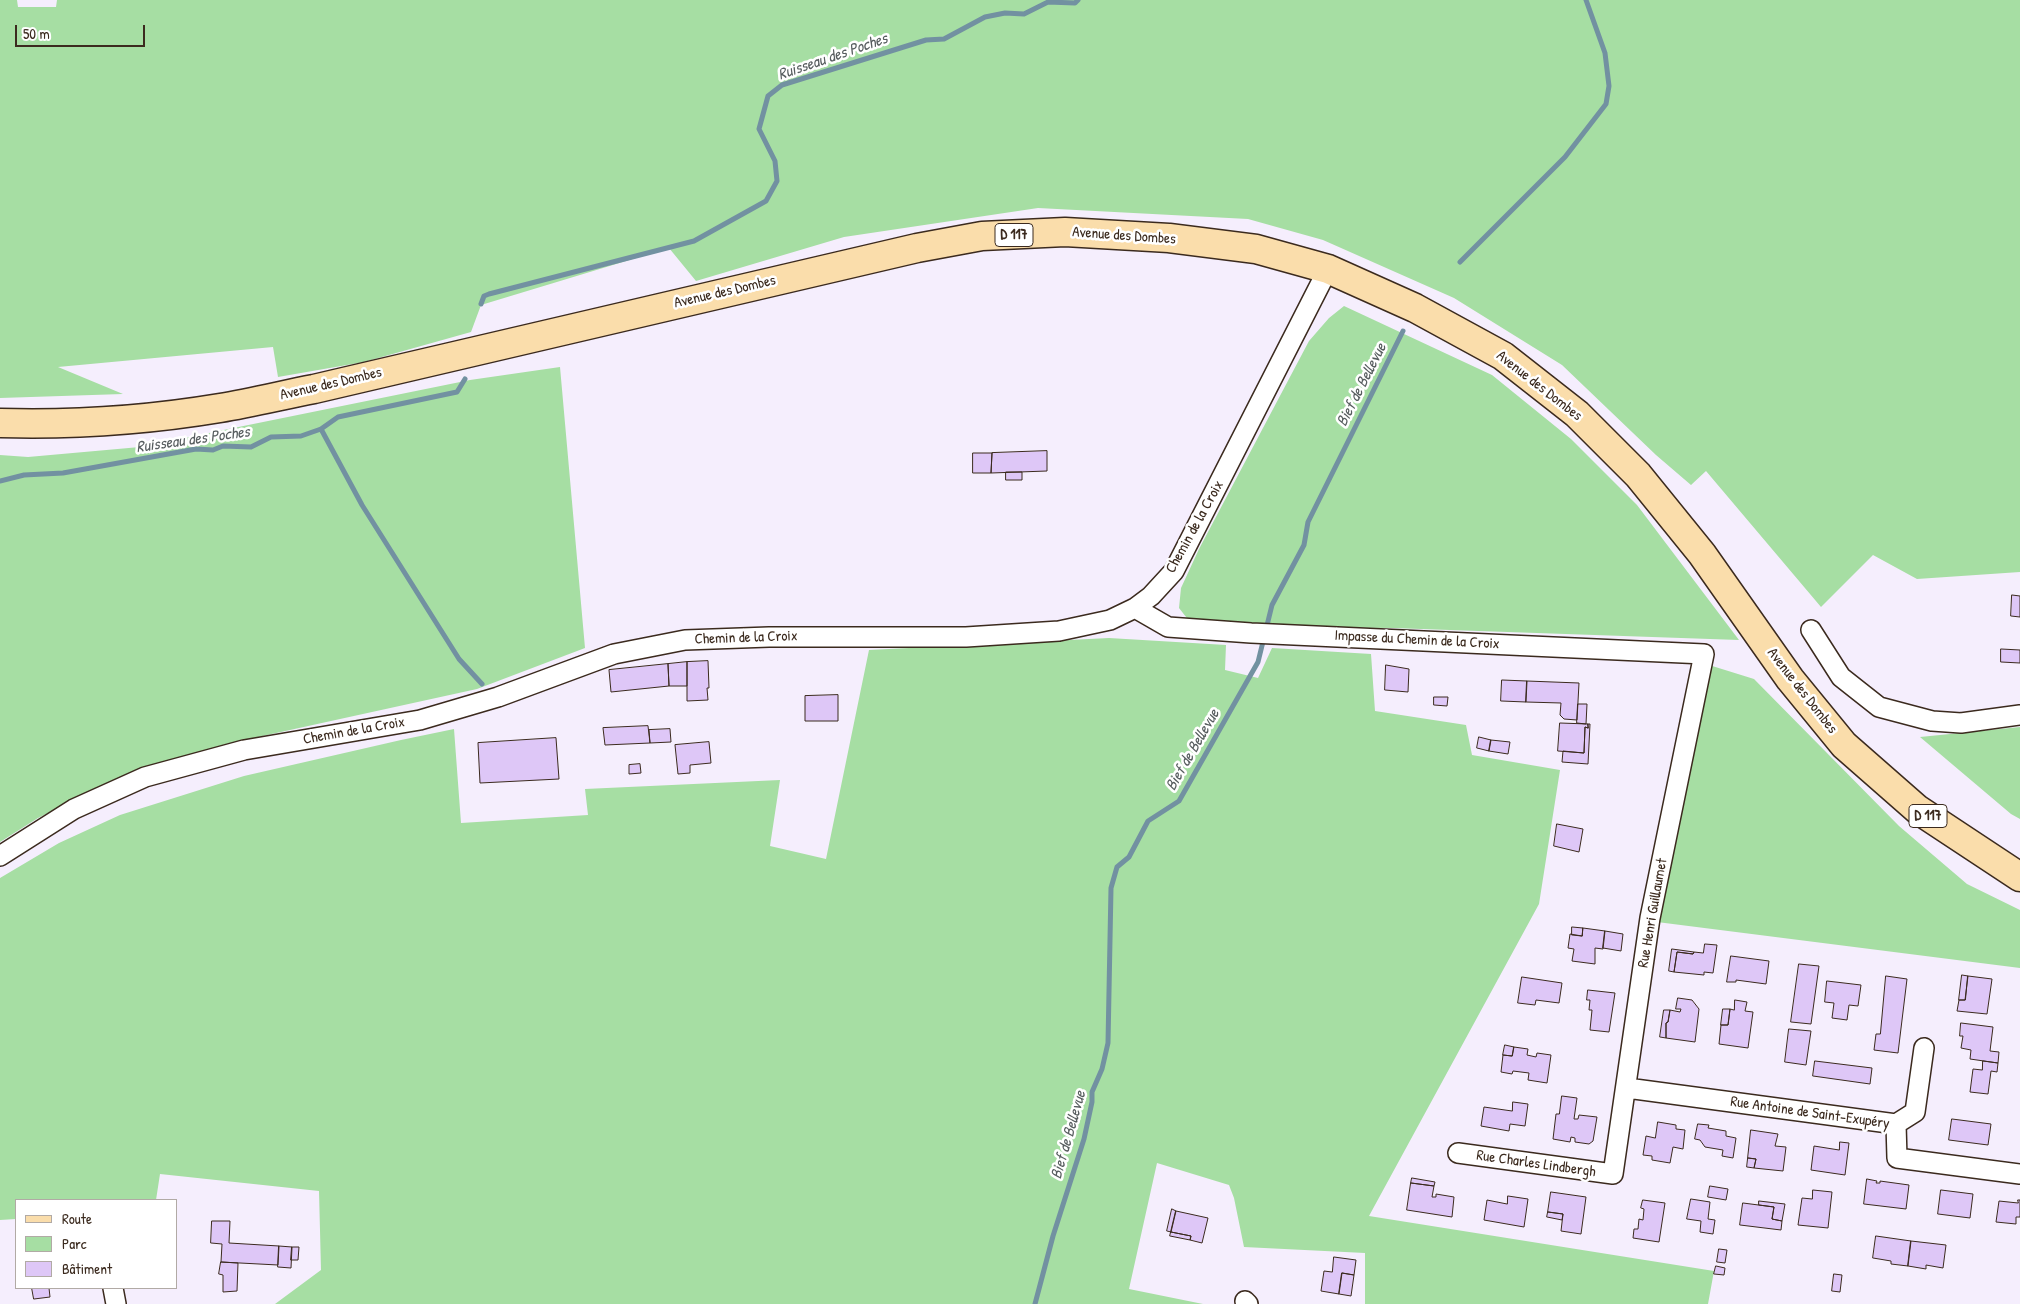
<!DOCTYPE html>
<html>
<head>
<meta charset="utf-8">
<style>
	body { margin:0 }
	#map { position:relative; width:2020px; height:1304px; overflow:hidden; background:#f5eefd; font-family:"Patrick Hand",sans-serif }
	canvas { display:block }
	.legend { position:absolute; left:15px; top:1199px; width:162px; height:90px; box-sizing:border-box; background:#fff; border:1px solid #b1aaa5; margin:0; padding:6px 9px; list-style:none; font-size:15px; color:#3b2a1e }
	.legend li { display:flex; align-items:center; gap:10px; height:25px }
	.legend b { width:25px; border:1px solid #b1aaa5 }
	.scale { position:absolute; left:15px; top:25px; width:130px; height:22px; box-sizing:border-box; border:2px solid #3b2a1e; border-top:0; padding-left:6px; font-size:15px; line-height:18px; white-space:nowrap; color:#3b2a1e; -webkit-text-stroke:4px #fff; paint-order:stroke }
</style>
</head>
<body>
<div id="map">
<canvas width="2020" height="1304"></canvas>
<ul class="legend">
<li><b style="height:6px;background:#faddab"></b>Route</li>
<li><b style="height:14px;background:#a6dea3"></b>Parc</li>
<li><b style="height:14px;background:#dec7f7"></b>Bâtiment</li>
</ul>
<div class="scale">50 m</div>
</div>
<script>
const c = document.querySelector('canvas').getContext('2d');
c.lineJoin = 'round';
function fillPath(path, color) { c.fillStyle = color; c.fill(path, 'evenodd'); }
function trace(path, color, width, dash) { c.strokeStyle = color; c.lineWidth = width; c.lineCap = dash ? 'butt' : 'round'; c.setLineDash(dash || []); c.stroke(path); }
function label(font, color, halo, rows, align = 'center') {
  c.font = font + ' "Patrick Hand",sans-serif'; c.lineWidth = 5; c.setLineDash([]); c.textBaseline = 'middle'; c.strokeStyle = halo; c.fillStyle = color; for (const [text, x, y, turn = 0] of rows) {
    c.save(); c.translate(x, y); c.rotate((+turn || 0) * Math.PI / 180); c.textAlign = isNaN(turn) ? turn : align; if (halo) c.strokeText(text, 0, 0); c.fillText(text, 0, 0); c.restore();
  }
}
fillPath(new Path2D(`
	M0,0H17L18,7H56L57,0H2020V572L1917,579L1873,555L1821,607L1706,471L1691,485L1656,455L1562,365L1454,298L1323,240L1248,219L1038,208L844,237L696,281L669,248L481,305L471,332L364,362L278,377L273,347L58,367L123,394L0,398Z
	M1344,306L1492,375L1571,439L1637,505L1739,640L1392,628L1234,627L1190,622L1179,608L1181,588L1199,549L1309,341L1329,318Z
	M560,367L585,648L477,689L226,744L99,788L38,818L0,842V455L28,457L140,447L470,380Z
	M1109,638L1226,645L1225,670L1258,678L1272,648L1371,654L1375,711L1466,725L1472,755L1560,770L1539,904L1369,1216L1714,1271L1708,1304H1365V1253L1244,1247L1234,1198L1229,1185L1157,1163L1129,1289L1203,1304H275L321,1270L319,1191L160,1174L156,1200H16V1219L0,1220V878L59,843L120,815L244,776L401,740L454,729L461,823L588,815L585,789L780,780L770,846L826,859L869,650Z
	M1709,665L1754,679L1899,826L1967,884L2020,910V968L1657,922Z
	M2020,727V819L2011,814L1920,737Z`), '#a6dea3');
trace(new Path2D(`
	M1460,262L1565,157L1606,104L1609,86L1605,53L1586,0
	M481,304L484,296L489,294L694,241L766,201L777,181L775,161L759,129L768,96L782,85L926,40L944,39L985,17L1005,13L1024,14L1048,2L1075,3L1078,0
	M321,429L362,505L459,659L482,684
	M0,481L24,475L63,473L196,449L213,450L223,446L251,447L271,437L301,436L321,429L338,417L457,392L465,379
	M1035,1304L1053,1236L1084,1139L1092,1102V1092L1102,1069L1108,1043L1111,888L1117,867L1129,857L1148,821L1179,801L1258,662L1272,605L1304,545L1308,522L1403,331`), '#7291a1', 5);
const building = new Path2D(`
	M1047,451V471L991,473L992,453Z
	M973,453H992L991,473H973Z
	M1006,472H1022V480H1006Z
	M2012,595L2020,596V617L2011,616Z
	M2001,649L2020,650V663L2001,662Z
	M708,661L709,688H707L708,700L687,701V662Z
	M687,662V686H669L668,664Z
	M668,664L669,686L611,692L609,670Z
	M1386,665L1409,669L1408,692L1385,690Z
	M1502,680L1527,681L1526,702L1501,701Z
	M1527,681L1579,683L1577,720L1564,719L1560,715L1561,703L1526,702Z
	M838,695V721H805V696Z
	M1434,697H1448L1447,706L1434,705Z
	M1578,704H1587L1586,724L1577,723Z
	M1560,723L1588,724V728L1585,727L1584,753L1558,751Z
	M1588,724H1590L1588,764L1562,762L1563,751L1584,753L1585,727L1588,728Z
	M648,726L650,743L605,745L603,728Z
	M670,729L671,742L650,743L649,730Z
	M1479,737L1491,740L1489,751L1477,748Z
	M556,738L559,779L480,783L478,743Z
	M1491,740L1510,742L1508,754L1489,751Z
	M709,742L711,763L690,765V773L678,774L675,745Z
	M640,764L641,773L629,774V765Z
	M1557,824L1583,829L1579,852L1554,846Z
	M1572,927L1583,928L1582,936L1572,935Z
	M1583,928L1605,931L1603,949L1595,948V964L1572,961L1574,949L1568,948L1570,934L1582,936Z
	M1605,931L1623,934L1621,951L1603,948Z
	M1705,944L1717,945L1713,973L1704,972V975L1674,972L1677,952L1693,954L1694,952L1703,953Z
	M1672,949L1694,952L1693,954L1677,952L1674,972L1669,971Z
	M1731,956L1769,961L1766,984L1736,980V982H1727Z
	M1799,964L1819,966L1811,1024L1791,1022Z
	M1962,975L1968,976L1965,1000H1959Z
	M1886,976L1907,979L1898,1053L1874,1050L1876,1034H1880Z
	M1968,976L1992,979L1987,1014L1957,1011L1959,1000H1965Z
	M1522,977L1562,983L1559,1003L1536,1000L1535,1005L1518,1003Z
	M1827,981L1861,985L1858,1006L1849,1005L1847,1020L1832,1018L1834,1003L1825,1002Z
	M1588,990L1615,993L1609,1032L1590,1030L1592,1010H1589L1590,1000H1587Z
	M1678,998L1692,1000L1699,1009L1695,1042L1666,1038V1023L1668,1022L1670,1010L1680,1012L1681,1009H1676Z
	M1735,1000L1747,1002L1745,1011L1753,1012L1748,1048L1719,1044L1721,1025H1728L1730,1009L1734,1010Z
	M1723,1009H1730L1728,1025H1721Z
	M1664,1010H1670L1668,1022L1666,1023V1038L1660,1037Z
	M1961,1023L1993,1027L1990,1051L1999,1052L1998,1063L1970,1059L1971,1050L1961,1048L1963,1036H1960Z
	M1789,1029L1811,1031L1806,1065L1785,1062Z
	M1505,1045L1514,1047L1512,1056L1503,1055Z
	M1514,1047L1528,1049L1527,1055L1536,1057L1537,1053L1551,1055L1547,1083L1528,1080L1529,1073L1513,1071L1512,1074L1501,1072L1503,1055L1512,1056Z
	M1815,1061L1872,1068L1870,1084L1813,1076Z
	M1983,1061L1998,1063L1997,1072L1991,1071L1988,1094L1970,1092L1973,1069L1982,1070Z
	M1562,1096L1577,1098L1574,1119H1578L1579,1115L1597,1117L1593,1141L1589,1144L1575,1142V1138L1571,1137L1570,1142L1553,1139L1556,1114H1559Z
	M1513,1102L1528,1104L1525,1126L1510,1124L1509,1131L1481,1126L1484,1107L1512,1111Z
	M1952,1119L1991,1124L1988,1145L1949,1140Z
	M1658,1122L1676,1125V1129L1685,1130L1683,1149L1673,1147L1670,1163L1652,1160V1156L1643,1155L1646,1136L1655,1138Z
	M1698,1124L1709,1125L1708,1128L1726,1131V1136L1736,1138L1733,1158L1722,1156L1723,1150L1705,1147L1700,1140L1695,1139Z
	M1751,1130L1778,1134L1775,1146L1786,1147L1783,1171L1754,1168L1756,1159L1748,1158Z
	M1840,1142L1849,1143L1845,1175L1811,1170L1814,1146L1839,1150Z
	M1748,1158L1756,1159L1754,1168L1747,1167Z
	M1412,1178L1435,1182L1434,1186L1411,1183Z
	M1867,1179L1877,1181L1876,1183H1880V1181L1909,1185L1906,1209L1864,1204Z
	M1411,1183L1434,1186L1432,1197H1436V1194L1454,1197L1452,1217L1407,1210Z
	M1710,1186L1728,1189L1726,1200L1708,1197Z
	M1813,1190L1832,1192L1828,1228L1798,1225L1802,1198L1812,1199Z
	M1941,1190L1973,1194L1970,1218L1938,1214Z
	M1551,1192L1586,1197L1581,1234L1561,1231L1563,1214L1548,1212Z
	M1508,1196L1528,1199L1524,1227L1484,1220L1487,1200L1507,1204Z
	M1691,1199L1710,1202L1708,1219L1715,1220L1713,1234L1700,1232L1701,1221L1687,1219Z
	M1643,1200L1665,1203L1659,1242L1633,1238L1634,1229H1638L1639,1219L1643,1220L1644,1209L1641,1208Z
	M2018,1200H2020V1217H2016V1224L1996,1222L1999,1201L2018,1203Z
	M1759,1201L1785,1204L1782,1221L1772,1219L1774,1207L1759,1205Z
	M1743,1203L1774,1207L1772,1219L1782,1221L1781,1230L1740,1225Z
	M1172,1209L1176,1211L1171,1232L1167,1231Z
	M1176,1211L1208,1218L1202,1243L1190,1240L1191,1236L1171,1232Z
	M1548,1212L1563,1214L1562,1220L1547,1217Z
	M212,1221H230L229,1243L279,1246L278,1265L221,1262L222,1244L211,1243Z
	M1171,1232L1191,1236L1190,1240L1170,1236Z
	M1876,1236L1911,1241L1908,1266L1891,1264V1261L1873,1258Z
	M1911,1241L1946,1245L1943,1268L1926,1265V1269L1908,1266Z
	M279,1246L292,1247L291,1268L278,1267Z
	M292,1247H299L298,1260H291Z
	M1719,1249L1727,1250L1725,1263L1717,1262Z
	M1334,1257L1356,1260L1354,1275L1342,1273L1339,1294L1321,1291L1324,1271L1332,1272Z
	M221,1262L238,1263L237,1291L223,1292V1275L219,1274Z
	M1716,1266L1725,1268L1724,1275L1714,1274Z
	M1342,1273L1354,1275L1351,1296L1339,1294Z
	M1834,1274L1842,1275L1840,1292L1832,1291Z
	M32,1288H49L50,1297L34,1299Z`);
fillPath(building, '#dec7f7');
trace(building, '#3b2a1e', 1);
const minor = new Path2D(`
	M1135,608L1168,627L1251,633L1704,654L1650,918L1613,1174L1458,1153
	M1811,630L1841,677L1879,707L1932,721L1961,723L2020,715
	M0,856L74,809L145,777L244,750L420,720L498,697L614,654L685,640L769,637H966L1059,631L1110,620L1135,608L1151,596L1174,571L1328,269
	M1627,1088L1896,1124L1897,1158L2020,1174
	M1896,1124L1915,1112L1924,1048
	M113,1288L116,1304
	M1245,1301L1248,1304`);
const primary = new Path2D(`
	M0,423C73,425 148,420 220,408C251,403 283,395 314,389L917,248L982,236L1065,232L1169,238L1256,249L1328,269L1415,308L1503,356L1577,414L1638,475L1702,554L1790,679L1844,745L1917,809L2020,877`);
trace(minor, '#3b2a1e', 22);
trace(primary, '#3b2a1e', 31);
trace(minor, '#fff', 19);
trace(primary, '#faddab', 28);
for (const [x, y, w] of [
	[1014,235,38],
	[1928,816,38]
]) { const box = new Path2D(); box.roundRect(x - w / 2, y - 11.5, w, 23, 4); c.fillStyle = '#fff'; c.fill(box); trace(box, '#3b2a1e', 1); }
label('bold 14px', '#3b2a1e', null, [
	["D 117",1014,235],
	["D 117",1928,816]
]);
label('15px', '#3b2a1e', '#fff', [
	["Avenue des Dombes",1124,236,4],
	["Avenue des Dombes",725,292,-13],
	["Avenue des Dombes",331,384,-13],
	["Avenue des Dombes",1539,386,38],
	["Chemin de la Croix",1195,527,-61],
	["Chemin de la Croix",746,638,-2],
	["Impasse du Chemin de la Croix",1417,640,3],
	["Avenue des Dombes",1802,691,52],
	["Chemin de la Croix",354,731,-10],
	["Rue Henri Guillaumet",1653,913,-80],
	["Rue Antoine de Saint-Exupéry",1810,1113,8],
	["Rue Charles Lindbergh",1536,1164,8]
]);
label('italic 16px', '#575d5f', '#fff', [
	["Ruisseau des Poches",833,57,-19],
	["Bief de Bellevue",1362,385,-63],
	["Ruisseau des Poches",193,440,-8],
	["Bief de Bellevue",1193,750,-60],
	["Bief de Bellevue",1069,1135,-74]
]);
</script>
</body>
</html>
